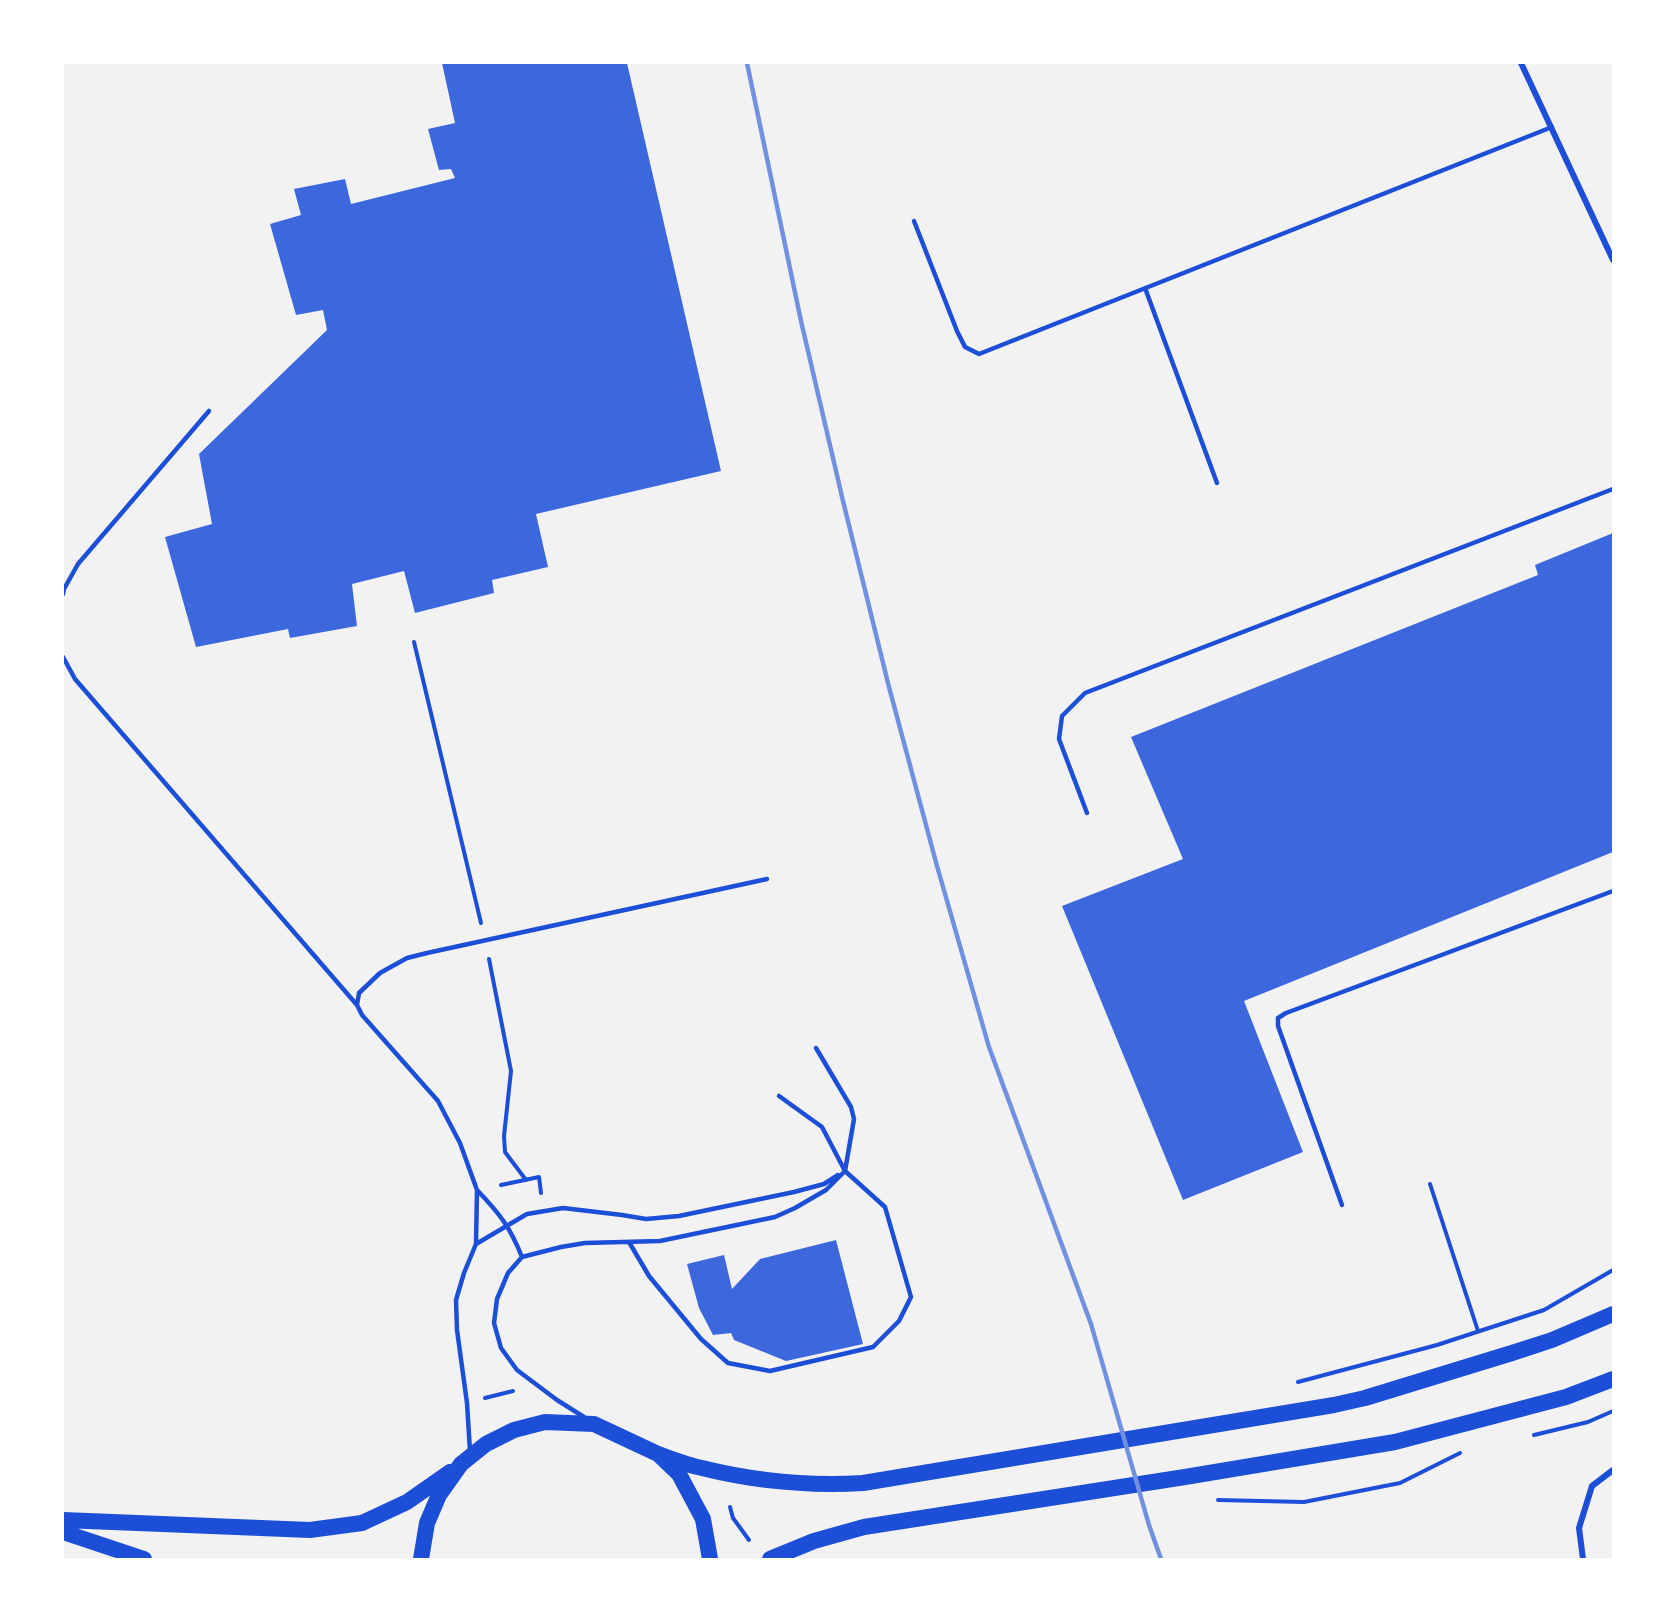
<!DOCTYPE html>
<html>
<head>
<meta charset="utf-8">
<style>
	body { margin:0 }
	#map { position:relative; width:1676px; height:1622px; overflow:hidden; background:#f2f2f2; font-family:"Source Serif 4",serif }
	canvas { display:block }
	.frame { position:absolute; inset:0; border:64px solid #fff; pointer-events:none }
</style>
</head>
<body>
<div id="map">
<canvas width="1676" height="1622"></canvas>
<div class="frame"></div>
</div>
<script>
const c = document.querySelector('canvas').getContext('2d');
c.lineJoin = 'round';
function fillPath(path, color) { c.fillStyle = color; c.fill(path, 'evenodd'); }
function trace(path, color, width, dash) { c.strokeStyle = color; c.lineWidth = width; c.lineCap = dash ? 'butt' : 'round'; c.setLineDash(dash || []); c.stroke(path); }
fillPath(new Path2D(`
	M442,63H627L721,471L536,514L548,567L492,580L494,593L415,613L404,571L352,584L357,626L290,638L288,629L196,647L165,537L212,524L199,454L327,330L323,310L296,315L270,224L301,215L294,189L345,179L351,204L455,178L451,169L439,170L428,129L455,123Z
	M1613,533V852L1244,1001L1303,1152L1183,1200L1062,906L1183,859L1131,737L1538,575L1535,565Z
	M836,1240L863,1344L786,1361L734,1340L731,1333L713,1335L699,1308L687,1264L724,1255L732,1289L760,1259Z`), '#3d67dc');
trace(new Path2D(`
	M414,642L481,923
	M489,959L511,1071L504,1136L505,1152L526,1180
	M1430,1184L1478,1331
	M501,1185L539,1177L541,1193
	M1298,1382L1437,1345L1544,1310L1613,1270
	M485,1398L513,1391
	M1534,1435L1588,1422L1613,1411
	M1218,1500L1304,1502L1400,1483L1460,1453
	M730,1507L733,1518L749,1540`), '#1d4ed8', 4);
trace(new Path2D(`
	M914,221L957,331L965,347L979,354L1552,127
	M1145,288L1217,483
	M63,594L64,589L78,564L209,411
	M63,657L75,679L357,1005L362,1015L438,1101L460,1143L477,1190L476,1244L464,1273L456,1300L457,1330L467,1403L470,1451
	M1087,813L1059,739L1062,716L1085,693L1613,489
	M357,1005L359,993L380,973L407,958L427,953L767,879
	M477,1190C500,1214 510,1227 522,1257
	M1342,1205L1278,1026V1018L1286,1013L1613,891
	M629,1242L649,1276L701,1339L728,1363L770,1371L873,1347L899,1321L911,1297L885,1207L845,1171L822,1127L779,1096
	M476,1244L527,1214L563,1208L622,1215L646,1219L679,1216L794,1192L824,1184L838,1175
	M584,1417L557,1400L517,1370L501,1348L494,1323L497,1299L508,1273L522,1257L561,1247L585,1243L660,1241L775,1217L795,1208L826,1190L845,1171L854,1119L851,1107L816,1048`), '#1d4ed8', 4.5);
trace(new Path2D(`
	M1521,63L1613,260
	M1583,1559L1579,1528L1592,1486L1613,1470`), '#1d4ed8', 6);
trace(new Path2D(`
	M658,1454C672,1459 687,1465 702,1468C754,1481 810,1486 863,1483L1334,1405L1365,1398L1512,1353L1552,1340L1613,1314
	M63,1520L310,1530L362,1523L407,1502L450,1472
	M63,1532L144,1559
	M421,1559L427,1523L439,1495L461,1464L486,1444L514,1430L545,1422L594,1424L658,1454L679,1474L703,1519L710,1559
	M770,1559L814,1541L864,1527L1185,1477L1395,1442L1566,1397L1613,1379`), '#1d4ed8', 16);
trace(new Path2D(`
	M747,63L801,321L843,501L889,687L937,866L989,1047L1091,1324L1149,1525L1161,1559`), '#7290e2', 4.5);
</script>
</body>
</html>
